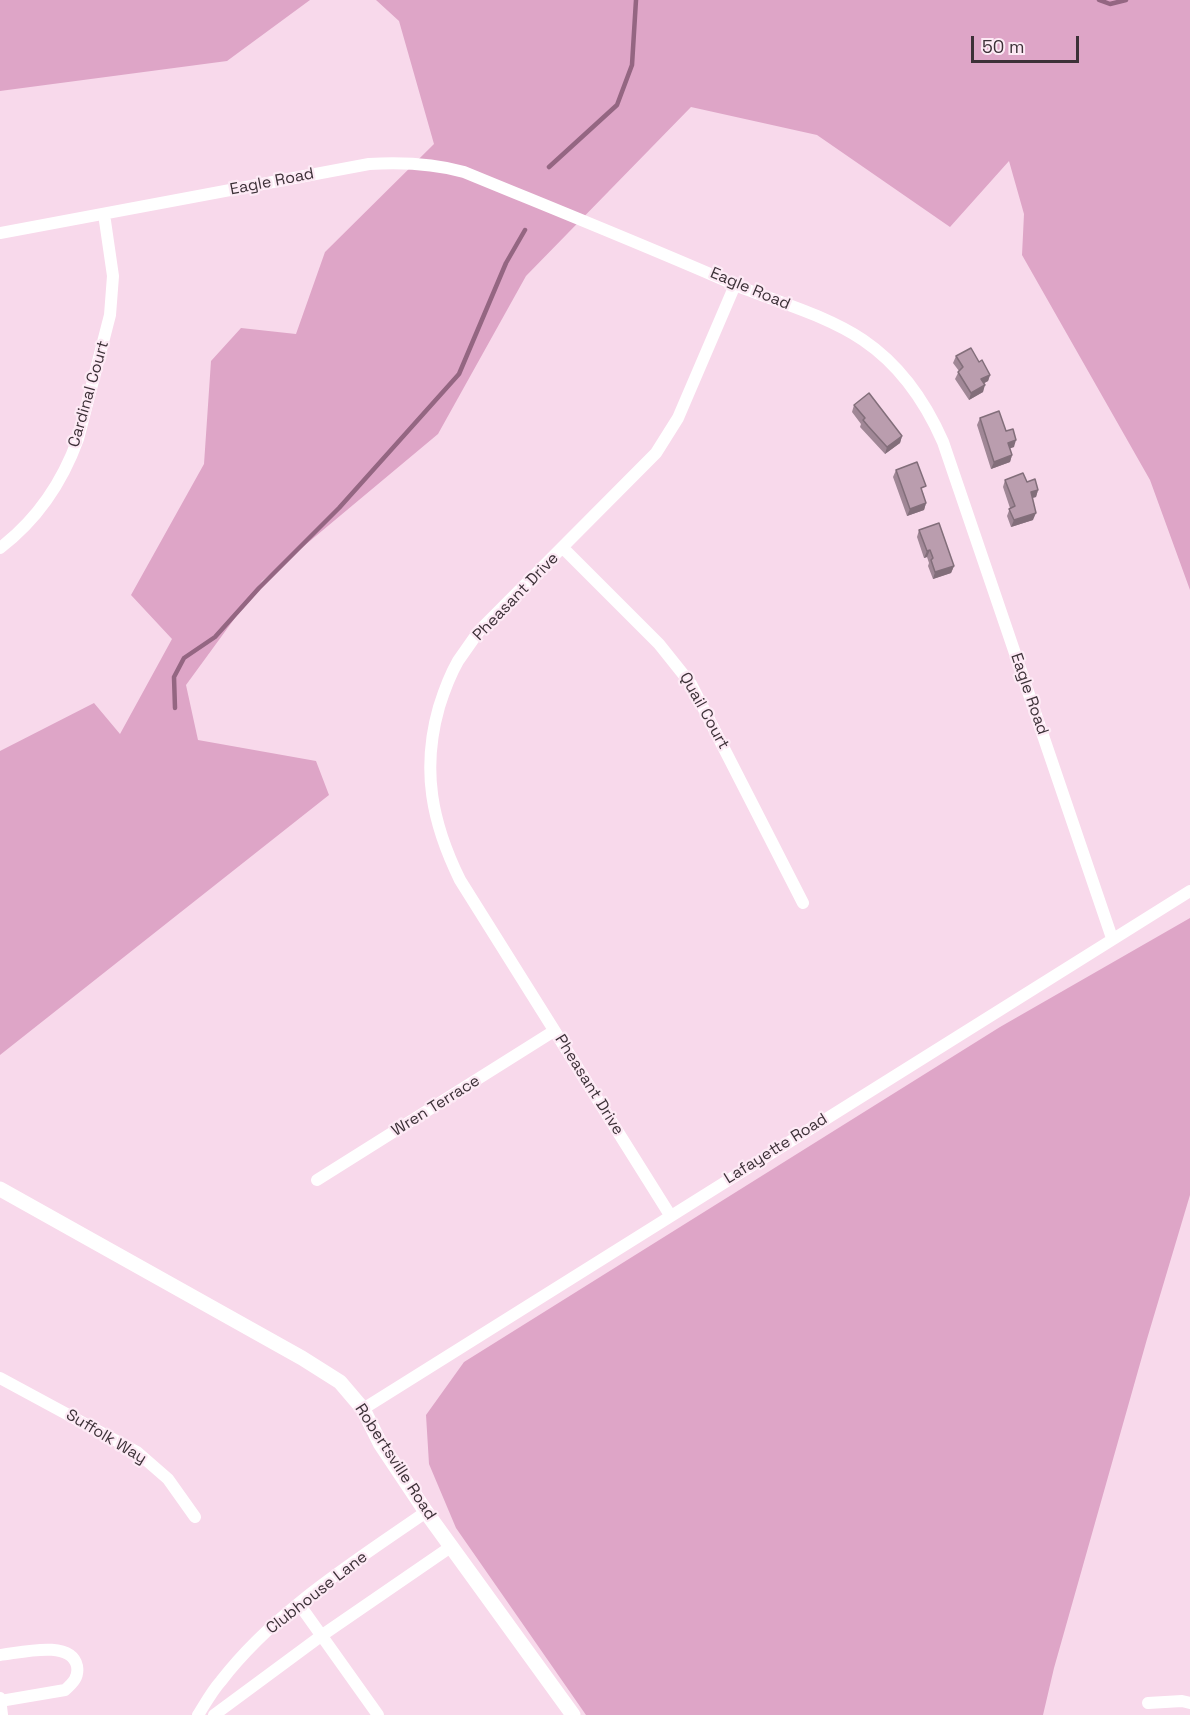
<!DOCTYPE html>
<html>
<head>
<meta charset="utf-8">
<style>
	body { margin:0 }
	#map { position:relative; width:1190px; height:1715px; overflow:hidden; background:#f8d9eb; font-family:"Space Grotesk",sans-serif }
	canvas { display:block }
	.scale { position:absolute; left:971px; top:36px; width:108px; height:27px; box-sizing:border-box; border:3px solid #3d3138; border-top:0; padding-left:8px; font-size:18px; line-height:21px; white-space:nowrap; color:#3d3138; -webkit-text-stroke:4px #fdeaf5; paint-order:stroke }
</style>
</head>
<body>
<div id="map">
<canvas width="1190" height="1715"></canvas>
<div class="scale">50 m</div>
</div>
<script>
const c = document.querySelector('canvas').getContext('2d');
c.lineJoin = 'round';
function fillPath(path, color) { c.fillStyle = color; c.fill(path, 'evenodd'); }
function trace(path, color, width, dash) { c.strokeStyle = color; c.lineWidth = width; c.lineCap = dash ? 'butt' : 'round'; c.setLineDash(dash || []); c.stroke(path); }
function label(font, color, halo, rows, align = 'center') {
  c.font = font + ' "Space Grotesk",sans-serif'; c.lineWidth = 4.5; c.setLineDash([]); c.textBaseline = 'middle'; c.strokeStyle = halo; c.fillStyle = color; for (const [text, x, y, turn = 0] of rows) {
    c.save(); c.translate(x, y); c.rotate((+turn || 0) * Math.PI / 180); c.textAlign = isNaN(turn) ? turn : align; if (halo) c.strokeText(text, 0, 0); c.fillText(text, 0, 0); c.restore();
  }
}
fillPath(new Path2D(`
	M0,0H310L227,61L0,91Z
	M376,0H1190V590L1150,480L1022,255L1024,214L1009,161L950,227L817,135L691,107L526,276L438,434L262,581L186,685L198,740L316,761L329,795L0,1055V751L94,703L120,734L172,639L131,595L204,464L211,361L241,328L296,334L325,252L434,144L399,21Z
	M1190,918V1195L1147,1339L1054,1668L1043,1715H586L456,1528L429,1464L426,1415L464,1362L1000,1027Z`), '#dea5c7');
trace(new Path2D(`
	M1099,0L1110,4L1126,0
	M549,167L617,105L632,65L636,0
	M175,708L174,677L184,658L215,637L259,588L339,508L459,374L506,263L525,230`), '#946682', 4.5);
trace(new Path2D(`
	M0,233L369,164C402,162 432,163 464,172C554,209 644,245 733,284C776,302 824,314 863,340C900,365 925,401 943,442L1112,938
	M0,548C38,519 62,483 78,439L110,315L113,276L104,214
	M563,548L659,644L691,684L803,903
	M317,1180L554,1031
	M670,1215L460,880C432,823 421,770 439,707C444,691 450,675 458,661C465,651 472,641 479,631L656,453L678,418L735,285
	M0,1378L137,1452L168,1479L195,1517
	M363,1409L1190,891
	M299,1604L378,1715
	M0,1655C20,1653 71,1639 77,1666C79,1677 73,1683 65,1690L0,1701
	M0,1698L2,1715
	M1148,1703L1182,1701L1190,1703
	M198,1715C205,1704 212,1691 221,1681C275,1611 354,1562 426,1512
	M214,1715L321,1636L452,1546`), '#fff', 12);
trace(new Path2D(`
	M0,1189L302,1358L340,1382L363,1409L380,1443L426,1512L573,1715`), '#fff', 15);
fillPath(new Path2D(`
	M956,356L979,362L990,375L988,381L984,383L983,392L969,400L955,379L959,371L953,363Z
	M854,405L902,436L900,443L885,454L860,427L861,424L852,412Z
	M980,418L1006,431L1014,447L1010,448L1012,455L1010,462L991,469L977,425Z
	M896,470L923,493L926,503L924,510L907,516L893,477Z
	M1005,480L1027,482L1038,490L1036,497L1032,498L1033,520L1011,527L1007,516L1010,508L1003,487Z
	M919,530L954,566L951,573L933,579L928,566L929,563L927,557L924,558L917,537Z`), '#a08796');
fillPath(new Path2D(`
	M990,375L988,381L979,386L981,379Z
	M985,385L983,392L969,400L971,393Z
	M902,436L900,443L885,454L887,447Z
	M1016,440L1014,447L1005,450L1008,443Z
	M1012,455L1010,462L991,469L994,462Z
	M1038,490L1036,497L1028,499L1031,492Z
	M926,503L924,510L907,516L910,509Z
	M1036,513L1033,520L1011,527L1014,520Z
	M930,550L927,557L924,558L927,551Z
	M954,566L951,573L933,579L935,572Z`), '#826e7a');
const building = new Path2D(`
	M971,348L979,362L982,360L990,375L981,379L985,385L971,393L958,372L963,367L956,356Z
	M869,393L902,436L887,447L868,426L863,420L865,418L854,405Z
	M999,411L1006,431L1013,429L1016,440L1008,443L1012,455L994,462L980,418Z
	M917,462L926,486L921,488L926,503L910,509L896,470Z
	M1023,473L1027,482L1035,479L1038,490L1031,492L1036,513L1014,520L1009,509L1015,506L1005,480Z
	M939,523L954,566L935,572L931,560L933,558L930,550L927,551L919,530Z`);
fillPath(building, '#ba9dae');
trace(building, '#826e7a', 1.5);
label('16px', '#3d3138', '#fdeaf5', [
	["Eagle Road",272,182,-11],
	["Eagle Road",750,289,23],
	["Cardinal Court",89,394,-74],
	["Pheasant Drive",516,597,-46],
	["Eagle Road",1029,694,71],
	["Quail Court",704,711,61],
	["Pheasant Drive",589,1085,58],
	["Wren Terrace",436,1106,-32],
	["Lafayette Road",776,1149,-32],
	["Suffolk Way",106,1437,31],
	["Robertsville Road",395,1462,57],
	["Clubhouse Lane",317,1593,-38]
]);
</script>
</body>
</html>
